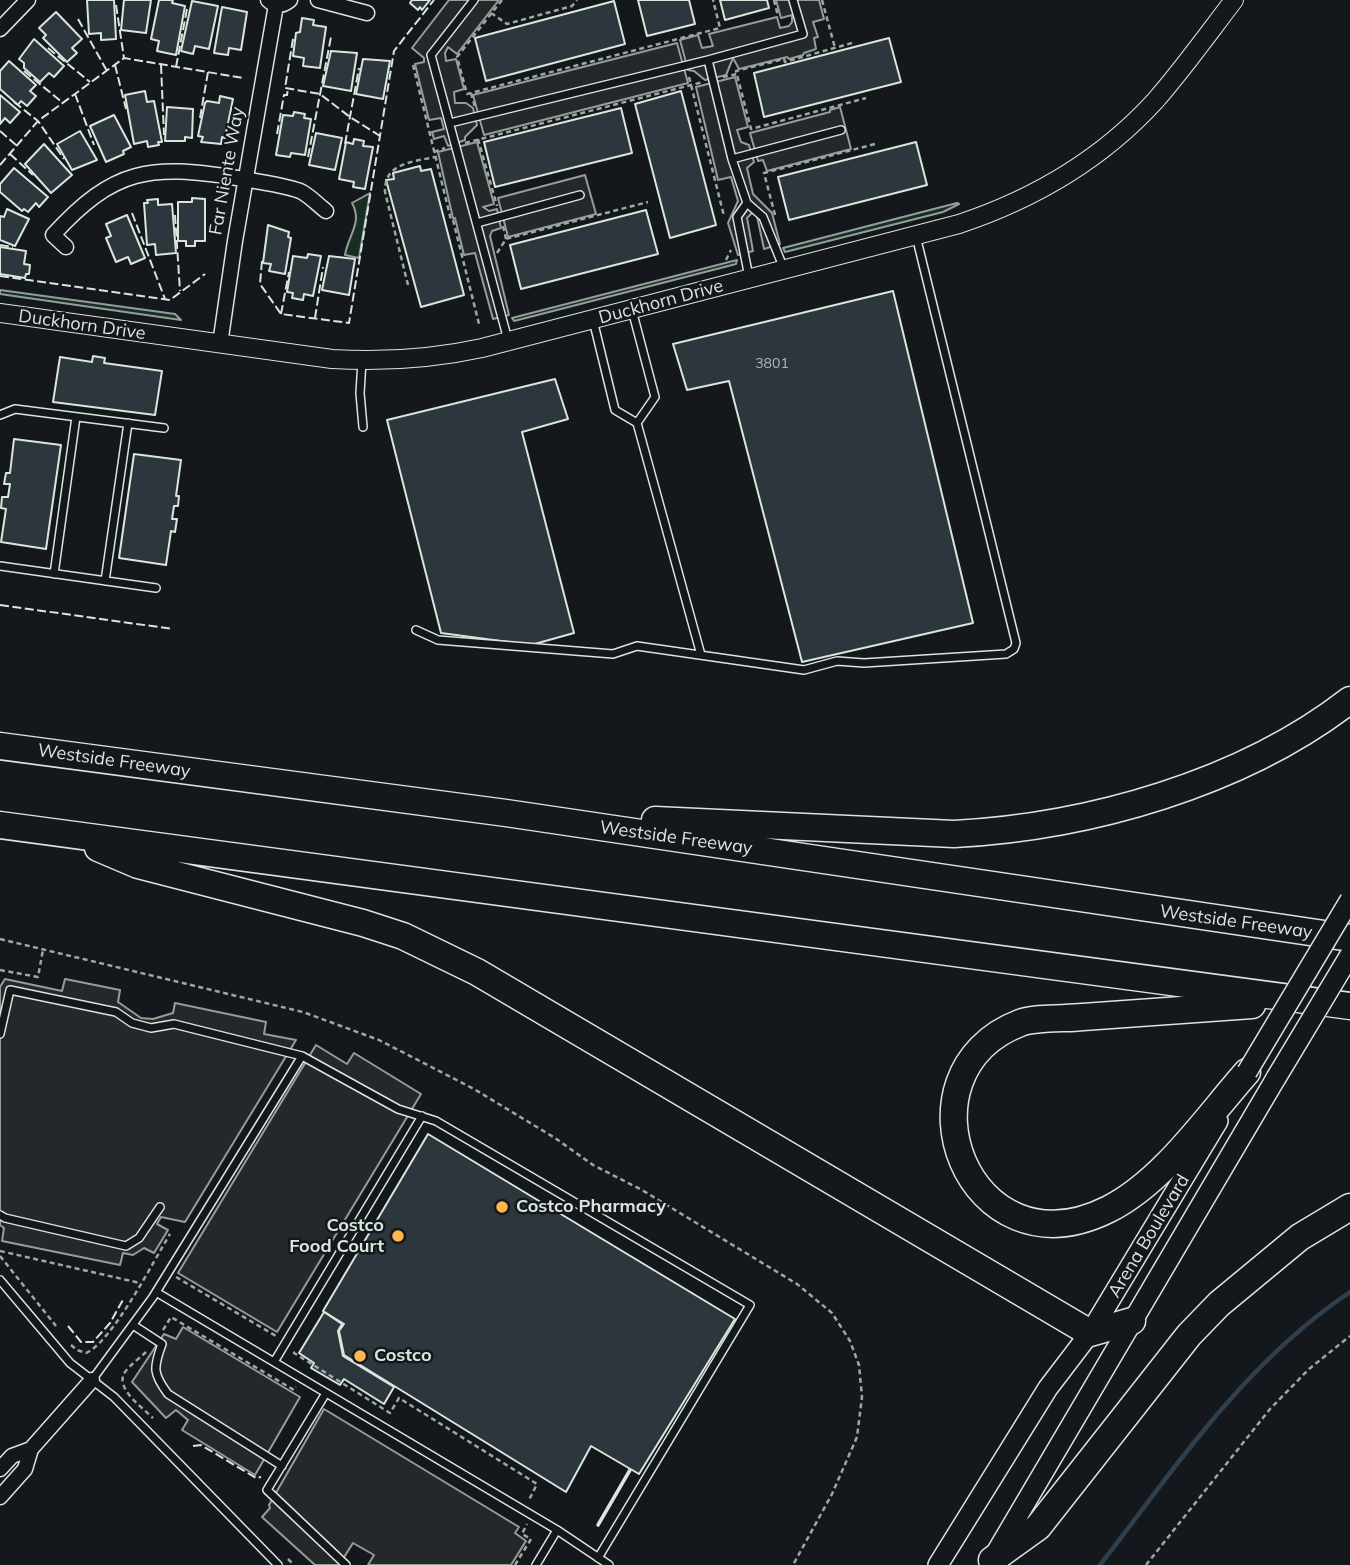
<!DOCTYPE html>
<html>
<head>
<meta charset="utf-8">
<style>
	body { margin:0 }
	canvas { display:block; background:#14181c }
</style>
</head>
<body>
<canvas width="1350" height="1565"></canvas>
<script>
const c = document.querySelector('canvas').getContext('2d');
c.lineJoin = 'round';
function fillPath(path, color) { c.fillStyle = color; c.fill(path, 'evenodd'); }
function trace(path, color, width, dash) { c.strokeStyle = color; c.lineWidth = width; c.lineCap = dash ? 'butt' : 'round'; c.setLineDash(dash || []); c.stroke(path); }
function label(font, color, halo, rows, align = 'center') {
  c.font = font + ' Mulish,sans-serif'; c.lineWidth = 5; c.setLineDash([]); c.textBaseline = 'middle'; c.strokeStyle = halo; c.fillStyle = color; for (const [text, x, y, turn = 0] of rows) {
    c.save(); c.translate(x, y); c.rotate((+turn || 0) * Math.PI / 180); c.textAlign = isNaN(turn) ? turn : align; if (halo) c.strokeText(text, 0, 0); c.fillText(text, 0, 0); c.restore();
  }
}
const green = new Path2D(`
	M370,193L359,258L345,255C348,235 363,223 352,203Z
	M957,203L959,204L943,212L785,252L783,248Z
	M737,260L736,264L514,321L512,318Z
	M0,290L175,314L181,320L0,294Z`);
fillPath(green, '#1a2d24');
trace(green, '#939e99', 2);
const parking = new Path2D(`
	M449,0H499L457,54L448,47L445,53L446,61L456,59L464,89L454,92L455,103H466L473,108L477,125L465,137V140L448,146L444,136L434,139L432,132L444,129L441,118L429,120L415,64L424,62V58L412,48Z
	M776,0H819L824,19L813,22L818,37L814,38L816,49L804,53L803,55L789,59L787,57L739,69L733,58L726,75L705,80L694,71L688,70L680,40L698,35L702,48L713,46L709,34L777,17L780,28L789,26L792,22V15L781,18Z
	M677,43L688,83L484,135L473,95Z
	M735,77L748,127L737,130L741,142L749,145L754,162L747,168L753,194L772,213L780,244L764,249L757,216L752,213L747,218L753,251L738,255L728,223L738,201L731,177L718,180L696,87Z
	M840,107L851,149L767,171L763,160L758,161L750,133L830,112V110Z
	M477,142L494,204L483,207L489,211L497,209L501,228L492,231L490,236L509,315L493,319L475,253L464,255L455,218H453L438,152Z
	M585,175L596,214L508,237L498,198Z
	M5,979L62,991L65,979L120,990L118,1002L141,1018L153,1019L173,1013L175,1003L266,1022L264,1034L296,1040L185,1222L161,1217L157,1224L168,1230L154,1253L144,1248L133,1255L123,1253L120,1265L2,1241L4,1228L0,1225V987Z
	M316,1045L347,1064L354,1053L421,1094L277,1332L178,1273Z
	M183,1327L300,1397L255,1475L182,1430L188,1420L176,1410L166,1418L132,1382L164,1334L176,1339Z
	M324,1409L519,1527L515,1533L526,1541L511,1565H368L374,1555L353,1543L339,1565H315L262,1517L270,1508L269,1505Z`);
fillPath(parking, '#24282b');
trace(parking, '#939e99', 2);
trace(new Path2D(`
	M1100,1565C1176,1467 1245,1362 1350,1292`), '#2f3f4d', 4.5);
const building = new Path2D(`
	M87,0H114L116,39L101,40V33L89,34Z
	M124,0H151L146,33L121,30Z
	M159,0H173L172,3L185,6L176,55L157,51L159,41L151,39Z
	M412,0H430L422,10L420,7L418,10L410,3Z
	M638,0H689L695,24L647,36Z
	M720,0H767L769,8L725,20Z
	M192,1L218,6L209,49L195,46L193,54L181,51Z
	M614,1L625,44L486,81L475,38Z
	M222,7L247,12L241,50L229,48L228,55L214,53Z
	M56,12L82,39L72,48L77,53L67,62L43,38L46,35L39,28Z
	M302,18L314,20L313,25L326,27L320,68L303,66L304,58L293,56L296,33L300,32Z
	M889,38L901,82L764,117L754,73Z
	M34,39L64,66L54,77L49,73L40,82L24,68V63L19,59Z
	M331,51L357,53L351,91L323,86Z
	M363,59L390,61L383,99L356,94Z
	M9,61L36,85L30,91L36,96L27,106L21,101L18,105L0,89V71Z
	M145,91L147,102L154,101L162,142H158L159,145L148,147L147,141L134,144L125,95Z
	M681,91L716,225L670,238L635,104Z
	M0,95L20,112L10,123L5,118L0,124Z
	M220,96L233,99L225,138L222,137L221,144L201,142L203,137L198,136L205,103L207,101L219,103Z
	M167,107L193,109L192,138L185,137V141H165Z
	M621,108L632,153L495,187L484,142Z
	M294,112L305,114L304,118L311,119L305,155L291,153L290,157L276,155L283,115L293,116Z
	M114,115L131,147L123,151L124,154L106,162L90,126Z
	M80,131L97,160L72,170L57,144Z
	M316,133L342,138L335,170L309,165Z
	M354,139L364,141L363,146L373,147L365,189L353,187L354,182L339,179L346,142L353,144Z
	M916,142L927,185L789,220L778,177Z
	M44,144L72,175L51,193L25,164Z
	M420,166L421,171L431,169L464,295L421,307L386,180L394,179L393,173Z
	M14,168L48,197L39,207L36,203L28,212L24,209L22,211L0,192V184Z
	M192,198L205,199V241H195V246H186V241H178V202H192Z
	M158,199V205L172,204L176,253L156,255L155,244L147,245L144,203H148L147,200Z
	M7,209L29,219L15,246L0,240V216L4,217Z
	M646,210L658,254L521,289L510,245Z
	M127,215L145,258L131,264L128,257L116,262L106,238L111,236L106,224Z
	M268,225L289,232L288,237L291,238L285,274L269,271L271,264L263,263Z
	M0,247L26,251L24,264L30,265L29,274H26L25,278L0,274Z
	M308,254L321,256L313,296L304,294L303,300L292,298L293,293L287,292L293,256L307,258Z
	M329,256L355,259L349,295L322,290Z
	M893,291L973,623L802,662L729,381L687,390L673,344Z
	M93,356L105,358L104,363L162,371L155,415L53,402L60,357L92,362Z
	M555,379L568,419L522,432L574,633L531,645L441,633L387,420Z
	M14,439L61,445L46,549L1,542L6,509L1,508L2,497H8L10,484H4L6,473H10Z
	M134,454L181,460L176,496H179L178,506H174L172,519H177L175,532L171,531L166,565L119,558Z
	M428,1134L735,1319L639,1474L591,1446L566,1492L344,1355L339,1331L344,1324L323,1311Z
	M324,1312L342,1324L338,1331L343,1356L394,1387L384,1404L344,1379L340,1385L311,1368L314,1363L299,1353Z`);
fillPath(building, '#2c363c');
trace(building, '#d8e6dc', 2);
const service = new Path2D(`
	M474,0L431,55L508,340
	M450,123L708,60
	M732,159L841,130
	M747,203L732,159L708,60L803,34L793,0
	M477,223L580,195
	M749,277L737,217L747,203L763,217L784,269
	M632,310L655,397L637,423
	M593,320L615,410L637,423L701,655
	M362,361L360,393L363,427
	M0,415L15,409L164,428
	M0,566L156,588
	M54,574L76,417
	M105,581L128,423
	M416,630L438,640L613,654L637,646L804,670L837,661L864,663L1006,654L1014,649L1016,643L916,236
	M0,1034L10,990L116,1012L132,1023L151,1028L174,1024L302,1056
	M0,1215L5,1218L126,1246L139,1238L160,1207
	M0,1280L70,1363L114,1397L278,1565
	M156,1292L557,1530
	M133,1325L162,1344C153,1368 153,1374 168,1394L282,1466
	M274,1362L422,1116
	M92,1380L153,1297L302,1056L398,1109L436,1121L750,1305L598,1558
	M326,1393L267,1490L346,1565
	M536,1565L557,1530L609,1565`);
const minor = new Path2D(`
	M268,0C275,7 283,6 290,0
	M318,0L367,13
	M0,29L28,0
	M66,247L53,235C114,168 150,164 237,178C254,181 285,185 300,191C309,195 318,205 326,211
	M220,344L235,241L276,5
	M0,1469L12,1456L31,1449
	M0,1497L25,1469L31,1449L92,1380`);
const tertiary = new Path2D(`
	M0,313L332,359C384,362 432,359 482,348L959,224C1034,199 1101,160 1155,101C1183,69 1208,34 1234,0`);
const secondary = new Path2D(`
	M994,1556L1276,1078
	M938,1565L1048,1388L1090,1333L1218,1121`);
const motorway = new Path2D(`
	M0,746L506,813L1350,938
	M655,820L954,834C1088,827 1242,784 1350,700
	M0,825L1350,1006
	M98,848L138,865L363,923L403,936L477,972L1090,1333L1132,1321
	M1247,1072C1207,1117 1164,1181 1109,1209C968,1280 890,1073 1020,1023C1036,1017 1066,1019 1083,1017C1140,1013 1196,1009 1252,1005
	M992,1560L1038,1527L1189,1335L1219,1304L1300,1237L1350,1207`);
trace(service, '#d8e6dc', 10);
trace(minor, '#d8e6dc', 17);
trace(tertiary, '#d8e6dc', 20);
trace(secondary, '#d8e6dc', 22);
trace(motorway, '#d8e6dc', 29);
trace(new Path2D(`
	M502,0L457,57L467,94L720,28L713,0
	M774,0L778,16
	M822,0L835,48
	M491,13L507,24L572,6L577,0
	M852,43L785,62L784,59L736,71L751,129L866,98
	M413,65L451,220H453L479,324
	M689,77L724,216
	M723,77L737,74
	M471,93L475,107
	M478,139L497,206
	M465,143L703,82
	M434,152L445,148
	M775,215L764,173L875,144
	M503,226L506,239
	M497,253L506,239L648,202
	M726,260L731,250
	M408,285L385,192C384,163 412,162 435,157
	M0,939L303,1012L379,1040L474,1089L555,1138L593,1165L642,1190L797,1284L832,1313L850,1341L859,1365L862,1397L857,1437L832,1494L793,1565
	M0,970L38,977L43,950
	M0,1251L140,1283
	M0,1256L56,1326
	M176,1277L276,1336
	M163,1330L171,1317L294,1390L296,1387
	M71,1345L77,1350L86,1353C112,1342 153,1262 170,1234
	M146,1352C140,1358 131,1364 125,1372C114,1388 143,1408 153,1418
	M295,1352L294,1353L390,1413L399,1398L537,1484L529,1500
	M288,1559L294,1565
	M515,1565L531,1539L522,1534L527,1524
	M1146,1565L1270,1409L1309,1369L1350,1336`), '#9da8a2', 2.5, [5, 3.5]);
trace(service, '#14181c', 7);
trace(minor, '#14181c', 14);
trace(tertiary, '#14181c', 18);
trace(secondary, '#14181c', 19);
trace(motorway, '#14181c', 26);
const secondaryBridge = new Path2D(`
	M1247,1072L1350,900
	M1276,1078L1350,955`);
trace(secondaryBridge, '#d8e6dc', 22, []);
trace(secondaryBridge, '#14181c', 19);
trace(new Path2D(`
	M116,5L124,58
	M78,19L107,71
	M293,39L285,88L320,94L350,117L380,136
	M48,48L90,82
	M115,65L126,109
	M161,65L164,135
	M176,67L187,9
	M24,71L63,103
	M75,94L94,145
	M14,102L38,121L64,159
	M200,118L208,72
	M0,131L16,145
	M277,134L284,95H287L288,88
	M345,144L359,68
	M10,154L33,175
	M308,157L331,37
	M0,165L38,121L124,58L243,78
	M132,213L165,299
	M175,215L180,291
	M0,245L13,247
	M262,261L260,284L281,314L349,323L394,51L434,0
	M0,276L170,300L205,274
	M281,314L289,272
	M315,318L323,267
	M0,605L173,629
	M68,1326L81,1342H93L110,1323L124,1298
	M193,1446L201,1445L256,1478L261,1477`), '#d8e6dc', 2, [9, 3.5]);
trace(new Path2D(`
	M598,1525L630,1470`), '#d8e6dc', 3.5);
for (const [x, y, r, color] of [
	[502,1207,7,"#ffb74d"],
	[398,1236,7,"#ffb74d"],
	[360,1356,7,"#ffb74d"]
]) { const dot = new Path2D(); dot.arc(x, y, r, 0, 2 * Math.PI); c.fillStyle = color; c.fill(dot); trace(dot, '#14181c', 2.5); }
label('14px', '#adbab4', null, [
	["3801",772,364]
]);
label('18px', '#d8e6dc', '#14181c', [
	["Far Niente Way",227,171,-80],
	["Duckhorn Drive",661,302,-15],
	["Duckhorn Drive",82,325,8],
	["Westside Freeway",114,761,8],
	["Westside Freeway",676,838,8],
	["Westside Freeway",1236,922,8],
	["Arena Boulevard",1149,1236,-59]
]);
label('bold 18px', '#d8e6dc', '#14181c', [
	["Costco Pharmacy",516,1207],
	["Costco",384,1226,"right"],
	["Food Court",384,1247,"right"],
	["Costco",374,1356]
], 'left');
</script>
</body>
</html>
